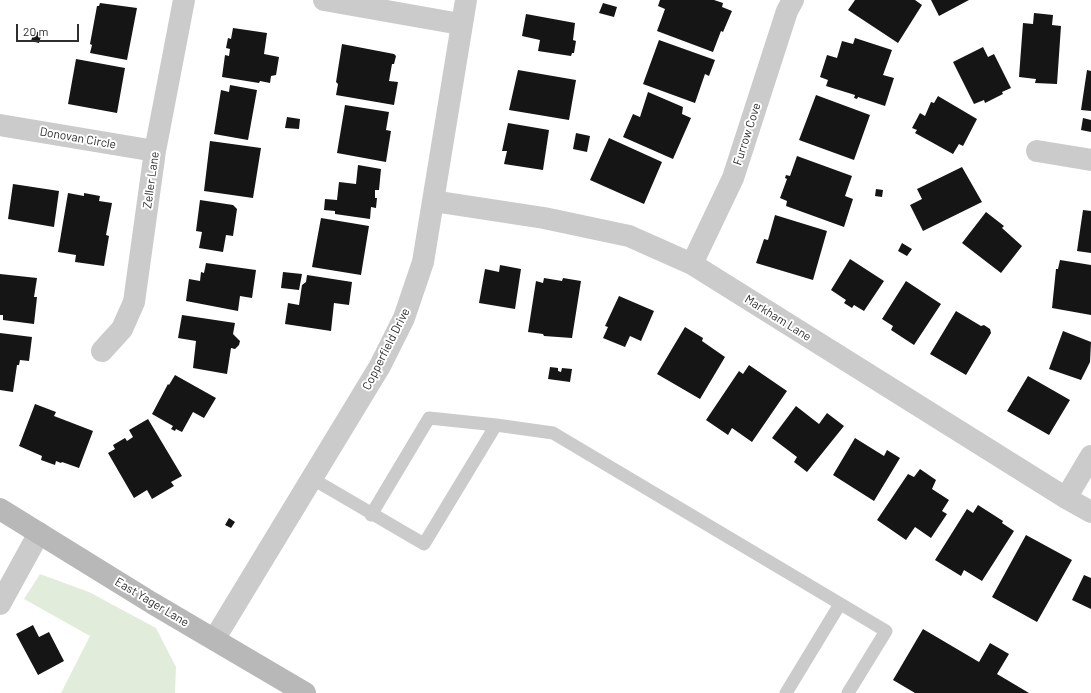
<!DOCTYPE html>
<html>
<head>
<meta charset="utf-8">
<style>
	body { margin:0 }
	#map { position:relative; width:1091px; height:693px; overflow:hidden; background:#fff; font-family:Barlow,sans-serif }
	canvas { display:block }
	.scale { position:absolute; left:16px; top:24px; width:63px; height:18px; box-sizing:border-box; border:2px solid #2e2e2e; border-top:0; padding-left:5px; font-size:12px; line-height:14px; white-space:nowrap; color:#2e2e2e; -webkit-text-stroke:3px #fff; paint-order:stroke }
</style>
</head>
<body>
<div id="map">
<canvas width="1091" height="693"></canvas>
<div class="scale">20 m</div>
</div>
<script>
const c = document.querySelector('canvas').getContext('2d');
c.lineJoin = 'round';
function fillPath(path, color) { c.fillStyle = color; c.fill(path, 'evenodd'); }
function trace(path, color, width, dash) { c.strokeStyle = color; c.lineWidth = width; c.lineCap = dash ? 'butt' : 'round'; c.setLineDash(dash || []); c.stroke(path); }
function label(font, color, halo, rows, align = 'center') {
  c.font = font + ' Barlow,sans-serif'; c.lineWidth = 4; c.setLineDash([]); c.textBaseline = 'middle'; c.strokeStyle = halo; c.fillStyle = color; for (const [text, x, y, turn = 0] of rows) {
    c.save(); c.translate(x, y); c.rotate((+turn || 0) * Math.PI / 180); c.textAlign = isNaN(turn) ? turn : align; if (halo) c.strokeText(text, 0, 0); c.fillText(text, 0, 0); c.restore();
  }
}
fillPath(new Path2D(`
	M40,574L89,592L156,628L176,667L175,693H61L90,636L24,599Z`), '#e2ecdb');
fillPath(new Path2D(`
	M660,0H714L723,3L722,7L732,11L723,32L721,31L713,52L657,31L665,9L658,6Z
	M855,0H915L922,5L898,43L848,10Z
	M931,0H969L939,16Z
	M100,3L137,8L127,60L90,53L92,45L90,44L97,6H99Z
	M603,3L617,7L614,17L599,13Z
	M1034,13L1053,15L1052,25L1061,26L1057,84L1035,83L1036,79L1019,77L1023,23L1033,24Z
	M526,14L575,23L573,40L576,41L574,53H572L571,56L538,51L540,40L522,36Z
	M233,28L267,33L264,54L279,57L276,75L271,76L270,83L260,81L259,83L222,77L225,55L229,56L230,49L226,48L228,38L231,39Z
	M34,31L42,33L39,43L31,41Z
	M855,38L892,50L883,75L894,78L885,106L858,97L857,99L854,98L855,95L826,86L828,80L820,77L827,55L837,58L842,41L853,44Z
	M659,40L715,60L709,76L705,74L695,103L643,84Z
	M342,44L394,54L396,56L394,64H392L389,81L398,82L394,105L336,95L338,84L336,82Z
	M983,47L988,57L994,54L1011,88L1002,92L1003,94L985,103L984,100L974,104L953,62Z
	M76,59L125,68L117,113L68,104Z
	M518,70L576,80L569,120L509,110Z
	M1087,70L1091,71V111L1081,110Z
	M230,85L257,90L248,140L214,134L221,90L229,92Z
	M648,92L683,107L682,114L691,118L673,159L623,137L633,114L640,117Z
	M816,95L870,115L854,160L799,140Z
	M938,96L977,119L963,146L959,144L953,154L915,133L917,130L912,128L920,113L925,116L931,102L934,103Z
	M345,105L389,112L386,130L391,131L386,162L337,153Z
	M287,117L300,119L299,129L285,128Z
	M1083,118L1091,120V132L1081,130Z
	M508,123L549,130L543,170L504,164L507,151H502Z
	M576,133L590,136L587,152L573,149Z
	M609,138L662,162L644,204L590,180Z
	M210,141L261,148L253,198L204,191Z
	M797,156L852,176L845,196L853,199L844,227L786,206L787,201L780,198L787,179L785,178L786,175L790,176Z
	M358,165L381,169L379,190H375V198H377L376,208L371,207L370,219L335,214V211L324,210L325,199L337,200L339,182L356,184Z
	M962,167L982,202L923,231L910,205L922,199L917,189Z
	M13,184L59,191L54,227L8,219Z
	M876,189L883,190L882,197L875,196Z
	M68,193L84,196V193L100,196L99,201L112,203L106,235L109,236L104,266L75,262L76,255L58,252Z
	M200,200L233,205L237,209L233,236L226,235L223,252L199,248L202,232L196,231Z
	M1083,210L1091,211V253L1077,251Z
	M986,212L1004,226L1002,228L1022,246L1001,273L962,243Z
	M775,215L827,231L813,280L756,263L764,239L768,240Z
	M321,218L369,226L361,275L312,267Z
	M902,243L912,249L907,256L898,251Z
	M850,259L884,281L864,311L854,305L852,308L844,303L846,300L831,290Z
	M1060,260L1091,265V315L1052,308L1056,269H1058Z
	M206,263L256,270L252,298L240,296L238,311L186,301L189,279L200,281L201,272L204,273Z
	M500,265L521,269L515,309L479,303L485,269L499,272Z
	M283,272L302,274L299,290L281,288Z
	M0,274L37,278L34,297H37L34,324L3,320V315H0Z
	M307,275L352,282L349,305L334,303L331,331L285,324L288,303L299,305L302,285L306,282Z
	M544,278L562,281L563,278L581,281L572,338L544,336L543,334L528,332L536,281L543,283Z
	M906,281L941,304L914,345L891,330L893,326L882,319Z
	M619,296L654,311L641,341L630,336L625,347L603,338L608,327L605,326Z
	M956,311L981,326L984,325L990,329L991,333L966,375L930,354Z
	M182,315L235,323L233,334L240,341L239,345L235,349L231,348L227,374L193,368L196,341L178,338Z
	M685,327L703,338L702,341L725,357L700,399L657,374Z
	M1063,331L1091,342L1090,362L1081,380L1049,369Z
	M0,333L32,337L29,361L20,360L19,365H17L13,392L0,390Z
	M749,365L787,391L752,442L732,428L728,435L706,420L739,371L743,374Z
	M550,367L558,368V371L561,372L562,368L572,369L570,382L548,379Z
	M175,375L216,398L204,418L193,412L182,432L176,429L175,431L171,429L173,426L152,414L168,384L169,385Z
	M1028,376L1070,400L1049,435L1007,411Z
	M35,404L56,412L54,416L93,431L79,468L62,462L61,463L56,461L55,465L41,460L42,456L19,446Z
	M796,406L819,424L827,413L844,426L807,472L794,462L797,457L772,438Z
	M148,419L182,476L171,482L174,486L152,499L147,490L134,498L108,453L115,449L113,445L125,438L127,441L133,437L129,430Z
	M855,438L884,456L887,450L900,458L874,501L833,475Z
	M920,469L936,480L932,489L949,500L942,511L947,514L931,538L915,527L906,540L877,520L908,474L914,477Z
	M978,505L1003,521L1002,523L1014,531L982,581L964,570L961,576L935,560L967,509L973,513Z
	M229,518L235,522L231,528L225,525Z
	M1026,535L1072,560L1037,622L992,597Z
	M1084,575L1091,578V609L1072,600Z
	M33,625L39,637L49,632L64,661L38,675L16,634Z
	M923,629L979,662L990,643L1009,654L997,674L1029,693H915L893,680Z`), '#151515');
trace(new Path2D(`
	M496,425L553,433L886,631L848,693
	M311,478L424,544L496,425L429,418L371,515
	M786,693L840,604`), '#cbcbcb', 13);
trace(new Path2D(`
	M324,0L460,24
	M0,125L155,151
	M1037,151L1091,160
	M433,201L544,218L629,236L692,264L1066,498L1091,512
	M692,264L733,178L787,11L793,0
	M102,351L122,329L134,302L155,151L184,0
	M1066,498L1091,456
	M0,604L39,533
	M215,638L380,366L404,318L423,262L466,0`), '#cbcbcb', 22);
trace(new Path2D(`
	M0,509L152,603L305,693`), '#b8b8b8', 22);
label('12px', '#2e2e2e', '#fff', [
	["Furrow Cove",747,134,-72],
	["Donovan Circle",78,138,10],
	["Zeller Lane",151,180,-82],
	["Markham Lane",778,318,32],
	["Copperfield Drive",386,349,-63],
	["East Yager Lane",152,602,31]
]);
</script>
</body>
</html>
